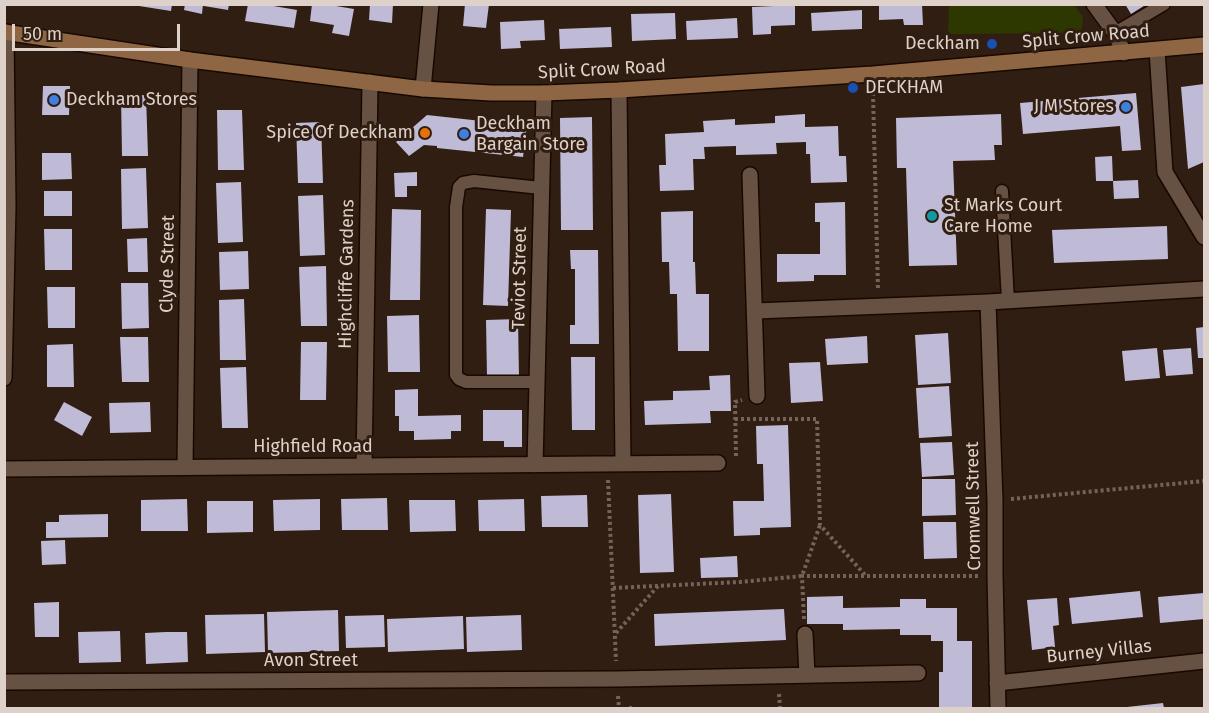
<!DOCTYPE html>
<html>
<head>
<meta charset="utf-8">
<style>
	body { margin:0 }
	#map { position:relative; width:1209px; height:713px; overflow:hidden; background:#311e12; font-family:"Fira Sans",sans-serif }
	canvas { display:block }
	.frame { position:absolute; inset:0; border:6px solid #ded1c9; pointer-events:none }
	.scale { position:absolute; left:12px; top:24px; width:168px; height:27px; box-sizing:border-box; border:3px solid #ded1c9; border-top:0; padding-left:8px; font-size:18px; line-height:21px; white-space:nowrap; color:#ded1c9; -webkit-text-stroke:4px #311e12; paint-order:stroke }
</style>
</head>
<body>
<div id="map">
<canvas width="1209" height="713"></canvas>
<div class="frame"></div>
<div class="scale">50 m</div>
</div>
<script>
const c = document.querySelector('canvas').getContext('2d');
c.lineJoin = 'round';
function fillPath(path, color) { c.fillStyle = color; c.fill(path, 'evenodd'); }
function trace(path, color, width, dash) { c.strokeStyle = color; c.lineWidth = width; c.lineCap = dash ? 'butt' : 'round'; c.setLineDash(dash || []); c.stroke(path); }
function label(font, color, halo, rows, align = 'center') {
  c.font = font + ' "Fira Sans",sans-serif'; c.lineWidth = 6; c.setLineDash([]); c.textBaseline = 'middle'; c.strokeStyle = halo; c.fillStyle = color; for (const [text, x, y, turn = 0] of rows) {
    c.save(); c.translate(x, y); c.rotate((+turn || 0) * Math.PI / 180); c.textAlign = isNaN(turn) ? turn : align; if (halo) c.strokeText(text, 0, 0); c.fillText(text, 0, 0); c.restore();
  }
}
fillPath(new Path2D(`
	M949,5H1074L1083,17L1081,33L948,34Z`), '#2d3800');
fillPath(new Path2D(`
	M139,4H172L171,11L139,6Z
	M185,4H203L202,14L184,10Z
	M204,4H229L228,10L204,6Z
	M248,4H262L297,10L294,28L245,21Z
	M312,4H324L354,9L349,36L332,33L334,25L310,21Z
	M370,4H393L392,23L369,20Z
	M465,4H489L486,28L463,26Z
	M879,4H922L923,25H904L903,19L879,20Z
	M1125,4H1147L1131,14Z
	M795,5V25L771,26V34L753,35L752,7Z
	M862,10V29L812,31L811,13Z
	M675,13L676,39L632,41L631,14Z
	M737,18L738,38L687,40L686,21Z
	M544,20L545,40L520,41L521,48L501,49L500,22Z
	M611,27L612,47L560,49L559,29Z
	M1204,84V162L1188,169L1181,87Z
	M43,86H70L69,115H42Z
	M1136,93L1141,150L1122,151L1120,126L1023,134L1020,103Z
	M146,95L148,156H122L121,96Z
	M217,110H242L244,170H218Z
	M805,114V127L838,126L839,156H846L847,182L811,183L810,154H806V142L776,143L777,154L736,155V146L704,147L705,159H693L694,190L660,191L659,165H666L665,134L704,132L703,121L735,119V125L775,123V116Z
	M1001,114L1002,145H994L995,160L953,161L957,265L909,266L906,168H897L896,118Z
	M427,115L527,126L523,157L437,148V146L424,145L409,156L396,142Z
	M592,117L593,230H561L560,118Z
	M321,122L323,183H298L296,123Z
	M42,153H71L72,179L42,180Z
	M1112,156L1113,181H1096L1095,157Z
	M146,168L148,228L122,229L121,169Z
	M417,172V186H407V197H395L394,173Z
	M1138,180L1139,198L1114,199L1113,181Z
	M241,182L243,242L218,243L216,183Z
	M44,191H72V216H44Z
	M323,195L325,255L300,256L298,196Z
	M845,202L846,275H814V281L777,282V254H820V222H815V203Z
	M392,209L421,210L420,300H390Z
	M486,209L511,210L508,306L483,305Z
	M693,211V262H695L696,294H709V351H678L677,294H670L669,262H662L661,212Z
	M1167,226L1168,259L1054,263L1052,230Z
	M44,229H72V270H45Z
	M147,238L148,272H128L127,239Z
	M570,250H598L599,344H570V325H575V269H571Z
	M248,251L249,289L220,290L219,252Z
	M326,266L327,326H301L299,267Z
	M121,283H148L149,328L122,329Z
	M47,287H75V328H48Z
	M244,299L246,360H220L219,300Z
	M419,315L420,372H388L387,316Z
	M518,319L519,377H487L486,320Z
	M1204,327V358H1198L1196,328Z
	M948,333L951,383L918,385L915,335Z
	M867,336L868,363L827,365L825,339Z
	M120,337H148L149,382H122Z
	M301,342H327L326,400H300Z
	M73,344L74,387H47V345Z
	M1157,348L1160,378L1125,381L1122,351Z
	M1191,348L1193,374L1166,376L1163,350Z
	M571,357H595V430H572Z
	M820,362L823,401L791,403L789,363Z
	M246,367L248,428H222L220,368Z
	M730,375L731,411H710L711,423L645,425L644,401L673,400V391L710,390L709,376Z
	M949,386L952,436L919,438L916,388Z
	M418,389V416L461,415V431H451V439L414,440V431H399V416H395V390Z
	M64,402L92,417L82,436L54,420Z
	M150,402L151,432L110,433L109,403Z
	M483,410H522V447H504V441H483Z
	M788,425L791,527L760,528V535L734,536L733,501H764L763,464H757L756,426Z
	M952,442L954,475L922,477L920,443Z
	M922,479H955L956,515L922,516Z
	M671,494L674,572L640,573L638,495Z
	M587,495L588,527H542L541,496Z
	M387,498L388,530H342L341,499Z
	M187,499L188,531H141V500Z
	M320,499V530L274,531L273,500Z
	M524,499L525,531H479L478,500Z
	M409,500H455L456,531L410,532Z
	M207,501H253V532L207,533Z
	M108,514V537L46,538V522H59V515Z
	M923,522H956L957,558L924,559Z
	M65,540L66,564L42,565L41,541Z
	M737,556L738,577L701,578L700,558Z
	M1140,591L1143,617L1072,624L1069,598Z
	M1204,593V619L1160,623L1158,597Z
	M843,596V608L900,607V599H926V608H957V641H972V708H939V672H943V641H931V635H900V629L843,630V624H807V597Z
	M1057,598L1059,625L1053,626L1055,647L1032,650L1027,600Z
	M59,602V637H35L34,603Z
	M784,609L786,640L655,646L654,614Z
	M338,610L339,651L268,653L267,612Z
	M264,614L265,652L206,654L205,615Z
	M384,615L385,647L346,648L345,616Z
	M521,615L522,650L467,652L466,617Z
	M463,616L464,649L388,652L387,619Z
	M120,631L121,662L79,663L78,632Z
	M166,632H187L188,662L146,664L145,633Z
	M1163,703L1164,708H1127V707Z`), '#bfbad5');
const lane = new Path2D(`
	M1115,33L1164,4
	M1002,191L1008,301
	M537,382H466L459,379L456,375V207L459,187L463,183L474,181L541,188`);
const street = new Path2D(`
	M1094,4L1115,33L1124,53
	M1157,50L1165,172L1204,237
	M423,89L431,4
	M619,90L623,464
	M750,175L757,396
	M988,302L995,501V576L998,708
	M755,311L988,302L1204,289
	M4,378L8,207L6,32
	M535,465L544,93
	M364,466L370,82
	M185,467L190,60
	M4,469L718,463
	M805,634L807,675
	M4,682L617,679L918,673
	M997,683L1204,661`);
const secondary = new Path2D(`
	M4,32L190,60L423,89L491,93H544L619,90L873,74L1204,45`);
trace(lane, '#190801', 15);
trace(street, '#190801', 18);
trace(secondary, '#190801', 18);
trace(new Path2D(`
	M873,93L878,289
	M735,419H817L820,525L866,576
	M736,456L735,402L742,400
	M608,480L616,661
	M1011,499L1204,481
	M613,588L740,582L802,576L820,525
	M804,619L802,576H979
	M616,633L658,586
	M779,694L780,708
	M618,696L619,708
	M629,708H635`), '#736358', 4, [3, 3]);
trace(lane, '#675143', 12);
trace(street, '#675143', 15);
trace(secondary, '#8f6643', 15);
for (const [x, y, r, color] of [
	[992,44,6,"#1a4fb4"],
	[853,88,6,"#1a4fb4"],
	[54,100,6,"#3f7fe0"],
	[1126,107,6,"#3f7fe0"],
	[425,133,6,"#e8710a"],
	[464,134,6,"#3f7fe0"],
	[932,216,6,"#0f9aa8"]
]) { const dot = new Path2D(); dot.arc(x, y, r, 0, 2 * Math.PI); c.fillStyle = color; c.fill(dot); trace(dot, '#311e12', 2); }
label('18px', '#ded1c9', '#311e12', [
	["Split Crow Road",1086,37,-5],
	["Split Crow Road",602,70,-3],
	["Clyde Street",168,264,-89],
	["Highcliffe Gardens",347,274,-89],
	["Teviot Street",520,278,-89],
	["Highfield Road",313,447],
	["Cromwell Street",974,506,-91],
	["Burney Villas",1099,652,-6],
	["Avon Street",311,661]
]);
label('18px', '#ded1c9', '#311e12', [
	["Deckham",980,44,"right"],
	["DECKHAM",865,88],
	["Deckham Stores",66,100],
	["J M Stores",1114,107,"right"],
	["Deckham",476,124],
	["Bargain Store",476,145],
	["Spice Of Deckham",413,133,"right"],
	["St Marks Court",944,206],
	["Care Home",944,227]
], 'left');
</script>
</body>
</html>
